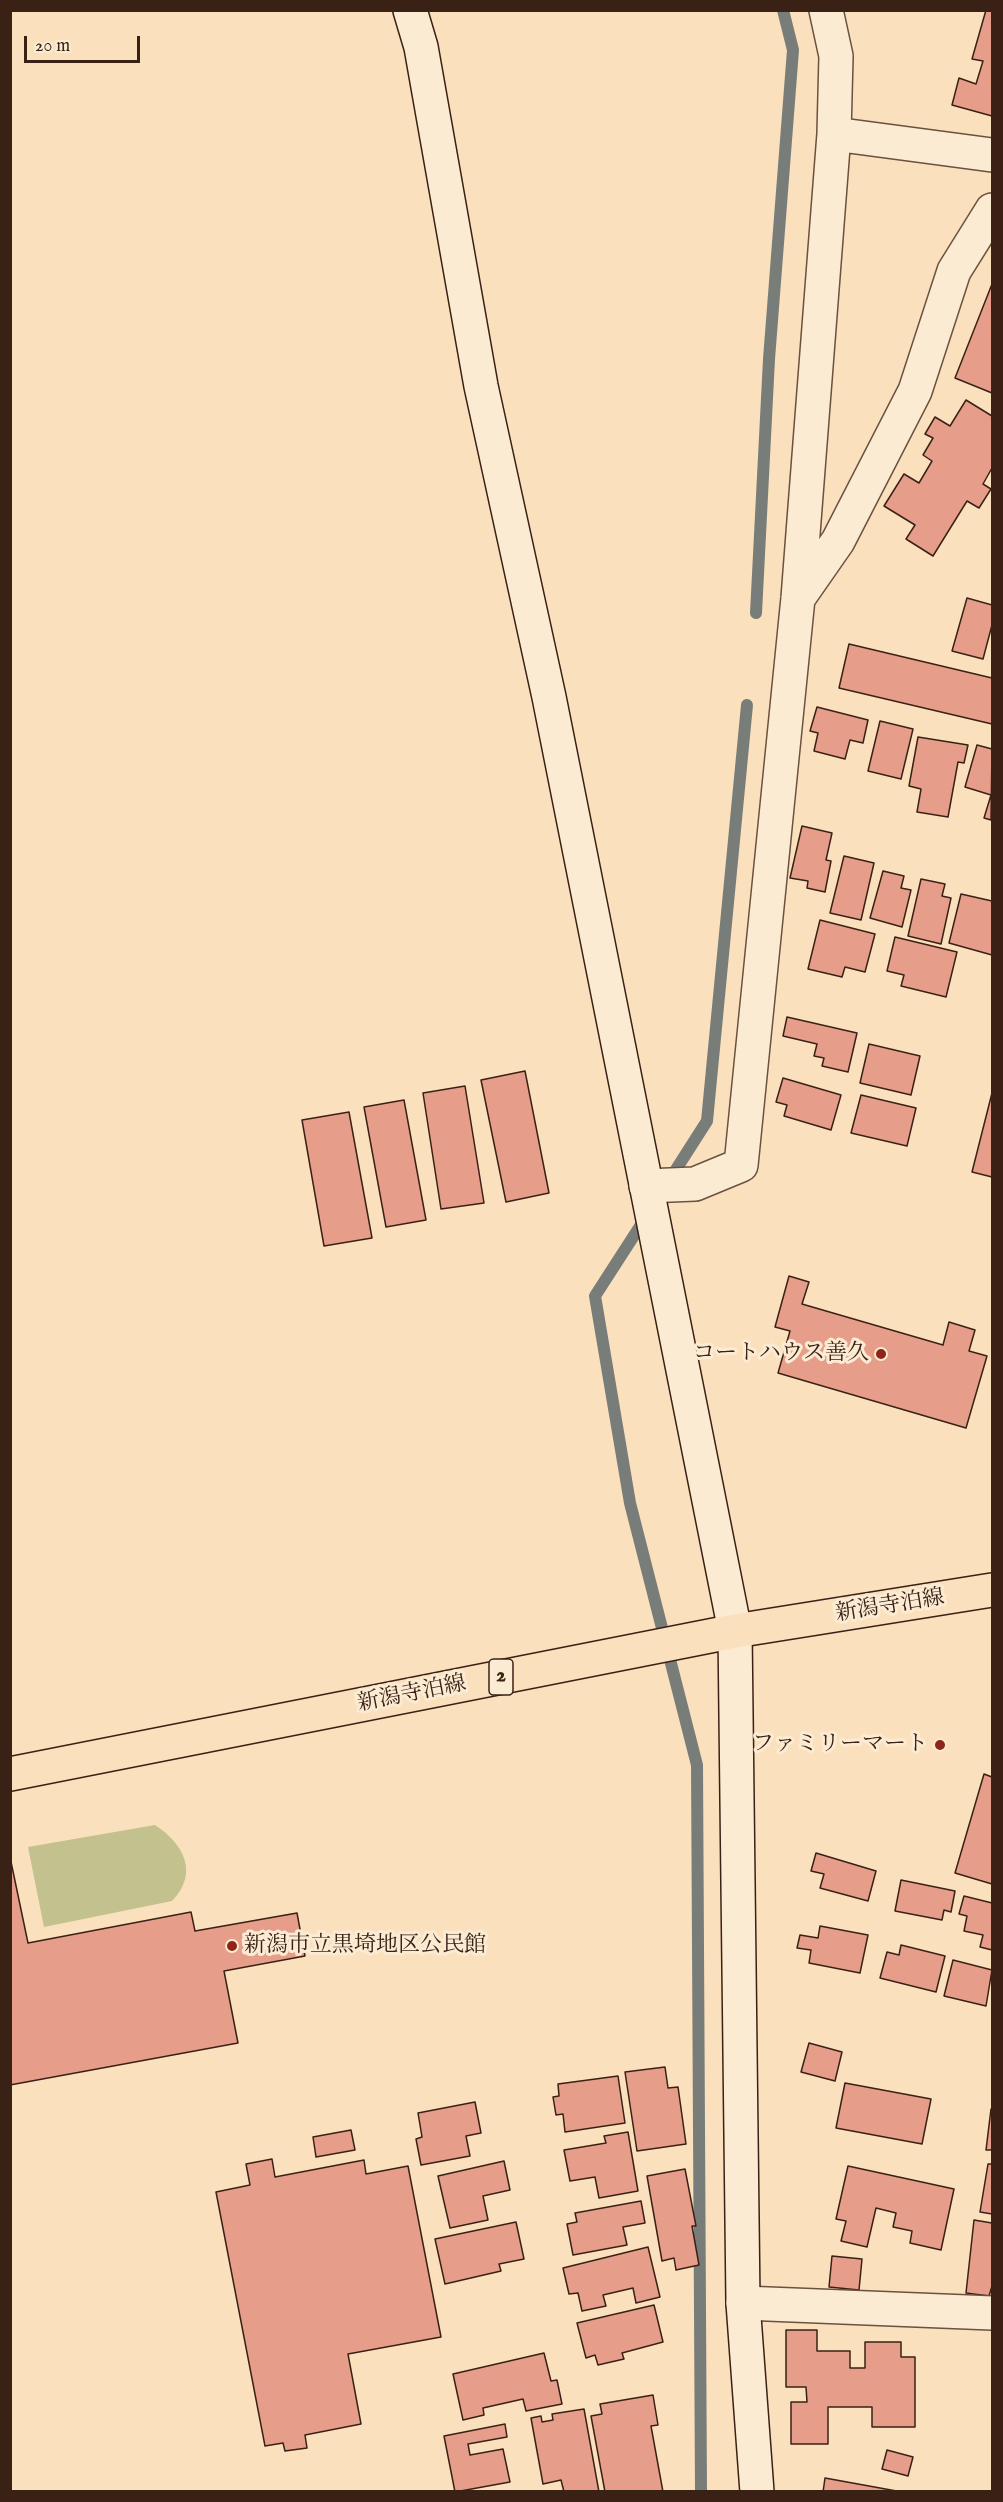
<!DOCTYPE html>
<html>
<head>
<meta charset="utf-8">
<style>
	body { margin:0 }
	#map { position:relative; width:1003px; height:2502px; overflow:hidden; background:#fae0bc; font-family:"IM FELL English",serif }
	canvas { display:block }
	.frame { position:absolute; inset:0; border:12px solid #3a2116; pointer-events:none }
	.scale { position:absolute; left:24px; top:36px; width:116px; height:27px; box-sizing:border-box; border:3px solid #3a2116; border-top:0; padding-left:8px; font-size:18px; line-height:21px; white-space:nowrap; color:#3a2116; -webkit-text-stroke:4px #fcebd3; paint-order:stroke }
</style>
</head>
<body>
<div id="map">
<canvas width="1003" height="2502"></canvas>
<div class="frame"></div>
<div class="scale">20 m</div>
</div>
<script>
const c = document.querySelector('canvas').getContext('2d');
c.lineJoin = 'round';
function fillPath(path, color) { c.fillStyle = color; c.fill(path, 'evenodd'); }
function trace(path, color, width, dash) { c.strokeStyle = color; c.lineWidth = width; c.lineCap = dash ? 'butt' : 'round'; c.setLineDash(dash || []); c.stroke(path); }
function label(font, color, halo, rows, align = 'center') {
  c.font = font + ' "IM FELL English","Noto Serif JP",serif'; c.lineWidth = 6; c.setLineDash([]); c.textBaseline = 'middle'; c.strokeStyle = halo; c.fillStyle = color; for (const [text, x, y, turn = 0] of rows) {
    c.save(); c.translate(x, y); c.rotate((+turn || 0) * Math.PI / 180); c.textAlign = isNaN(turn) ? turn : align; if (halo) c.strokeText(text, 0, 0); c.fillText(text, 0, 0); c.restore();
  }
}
fillPath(new Path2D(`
	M155,1825C184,1844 199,1873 172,1901L44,1927L28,1847Z`), '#c3c18d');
trace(new Path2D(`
	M756,613L769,359L793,50L783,10
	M668,1182L707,1121L747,705
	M646,1217L595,1296L630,1503L697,1765L701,2492`), '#797d79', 12);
const building = new Path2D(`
	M986,10H992V116L952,105L959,78L976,84L983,61L972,59Z
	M992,284V393L955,378Z
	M966,400L992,416V468L983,484L991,489L979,508L967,501L933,556L906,539L915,525L884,506L904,474L919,483L932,461L923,455L933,438L925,434L935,417L950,426Z
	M967,598L992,605V625L983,659L952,651Z
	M849,644L992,678V724L839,688Z
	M817,707L868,720L863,743L850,740L845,759L814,751L818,733L810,731Z
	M880,721L913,729L901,779L868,771Z
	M918,737L968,745L964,763L958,762L948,817L917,812L921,789L909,786Z
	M977,745L992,749L991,820L984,818L991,795L965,787Z
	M802,826L832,833L826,860L831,861L825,892L807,888L808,881L790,878Z
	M844,856L874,863L861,920L830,913Z
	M883,871L904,876L901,888L911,890L902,927L870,918Z
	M921,879L945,884L942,896L951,898L941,944L908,936Z
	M961,894L992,901V955L949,943Z
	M820,920L875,934L865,972L845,967L842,977L808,969Z
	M895,937L957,952L946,997L901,986L904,975L887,971Z
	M787,1017L857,1033L848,1072L822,1066L824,1058L814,1056L817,1044L783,1036Z
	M869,1044L920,1056L911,1095L860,1083Z
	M525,1071L549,1193L506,1202L481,1080Z
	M783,1078L841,1095L831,1130L784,1116L787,1105L776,1102Z
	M465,1086L484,1203L441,1209L423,1093Z
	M992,1093V1177L972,1172Z
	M861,1095L916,1108L907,1146L851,1133Z
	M404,1100L426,1220L386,1227L364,1107Z
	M349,1112L372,1238L324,1246L302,1120Z
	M789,1276L809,1282L802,1304L943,1345L949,1322L975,1330L969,1351L987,1356L966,1428L778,1373L790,1331L775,1327Z
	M984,1774L992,1777V1884L955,1873Z
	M816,1853L876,1871L868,1901L820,1888L824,1874L811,1871Z
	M10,1857L28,1943L191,1912L195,1931L297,1913L305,1956L224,1971L238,2043L10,2085Z
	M901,1880L955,1891L951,1912L944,1910L942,1920L895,1911Z
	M964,1896L992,1903V1950L980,1947L983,1935L964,1931L967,1916L959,1914Z
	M820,1926L868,1935L860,1973L809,1963L811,1950L797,1948L800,1935L818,1938Z
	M901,1945L945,1956L936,1992L880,1978L887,1952L899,1955Z
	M953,1960L992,1970L986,2006L944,1996Z
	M809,2043L842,2052L835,2081L801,2072Z
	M665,2067L668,2088L678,2087L686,2144L637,2151L625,2072Z
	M618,2076L625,2123L565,2132L563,2114L556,2115L553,2097L559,2096L558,2084Z
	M845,2083L931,2099L922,2144L836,2128Z
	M475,2102L481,2133L466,2136L470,2156L421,2165L416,2139L422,2137L418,2113Z
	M991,2109L992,2110V2150H986Z
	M351,2130L355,2150L316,2157L313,2137Z
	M628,2132L638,2191L599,2198L595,2177L570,2181L564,2150L606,2143L604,2136Z
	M272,2159L275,2177L364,2160L366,2174L408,2166L441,2337L348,2354L361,2424L305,2435L307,2448L285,2451L283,2443L265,2446L216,2192L250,2185L246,2164Z
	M504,2161L510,2190L483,2196L488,2220L450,2228L438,2176Z
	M988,2164H992V2214L980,2212Z
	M848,2166L954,2189L941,2250L910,2243L912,2231L893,2227L896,2213L876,2208L867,2247L841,2241L846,2221L836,2219Z
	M685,2169L696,2226H692L699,2265L676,2270L674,2258L662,2261L647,2176Z
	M641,2201L645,2223L623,2227L627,2245L573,2255L567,2224L577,2222L575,2213Z
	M974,2220L992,2223V2286L989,2296L966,2293Z
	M516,2222L524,2259L499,2264L501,2271L445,2284L435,2239Z
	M648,2247L660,2297L636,2303L633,2288L603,2295L606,2306L582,2311L578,2293L569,2294L563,2268Z
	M832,2256L862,2259L859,2290L829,2287Z
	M654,2305L663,2342L622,2353L624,2359L598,2365L595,2355L586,2358L577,2323Z
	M786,2330H817V2351H850V2368H865V2342H901V2357H915V2427H872V2407H828V2444H791V2402H807L806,2387H786Z
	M544,2353L551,2381L557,2380L562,2404L526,2411L523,2399L483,2408L484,2415L463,2420L453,2374Z
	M653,2395L658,2425L651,2426L663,2492H605L591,2416L602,2414L600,2404Z
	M584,2409L599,2492H564L561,2480L543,2484L531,2418L541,2416L542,2422L553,2420L552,2414Z
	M505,2424L507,2437L468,2444L470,2455L503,2449L510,2482L455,2492L444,2436Z
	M887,2450L913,2457L908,2476L882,2469Z
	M825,2478L902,2492H823Z`);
fillPath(building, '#e69d89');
trace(building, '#3a2116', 1.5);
const street = new Path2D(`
	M834,134L992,155
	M799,597L838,541L915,391L954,271L992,210
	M646,1186L695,1184L741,1165L798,598L834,134L836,56L826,10
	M743,2303L992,2313`);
const secondary = new Path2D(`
	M410,10L421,47L481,386L549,697L735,1631L743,2303L757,2492`);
const primary = new Path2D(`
	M10,1774L735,1631L992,1590`);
trace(street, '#6a5140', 36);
trace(secondary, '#3a2116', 36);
trace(primary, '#3a2116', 36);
trace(street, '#fcebd3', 33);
trace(secondary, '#fcebd3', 33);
trace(primary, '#fae0bc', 33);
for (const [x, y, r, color] of [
	[881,1354,6,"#8f2418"],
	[940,1745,6,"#8f2418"],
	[232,1946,6,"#8f2418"]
]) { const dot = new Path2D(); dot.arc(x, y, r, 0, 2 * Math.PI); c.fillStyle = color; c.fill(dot); trace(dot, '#fcebd3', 2); }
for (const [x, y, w] of [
	[501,1677,24]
]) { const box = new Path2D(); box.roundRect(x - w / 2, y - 18, w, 36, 4.5); c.fillStyle = '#fcebd3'; c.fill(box); trace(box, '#3a2116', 1.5); }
label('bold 21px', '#3a2116', null, [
	["2",501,1677]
]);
label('22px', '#3a2116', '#fcebd3', [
	["コートハウス善久",869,1354],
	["ファミリーマート",928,1745],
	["新潟市立黒埼地区公民館",244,1946,"left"]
], 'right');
label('22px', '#3a2116', '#fcebd3', [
	["新潟寺泊線",890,1607,-9],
	["新潟寺泊線",412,1695,-11]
]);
</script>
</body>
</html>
